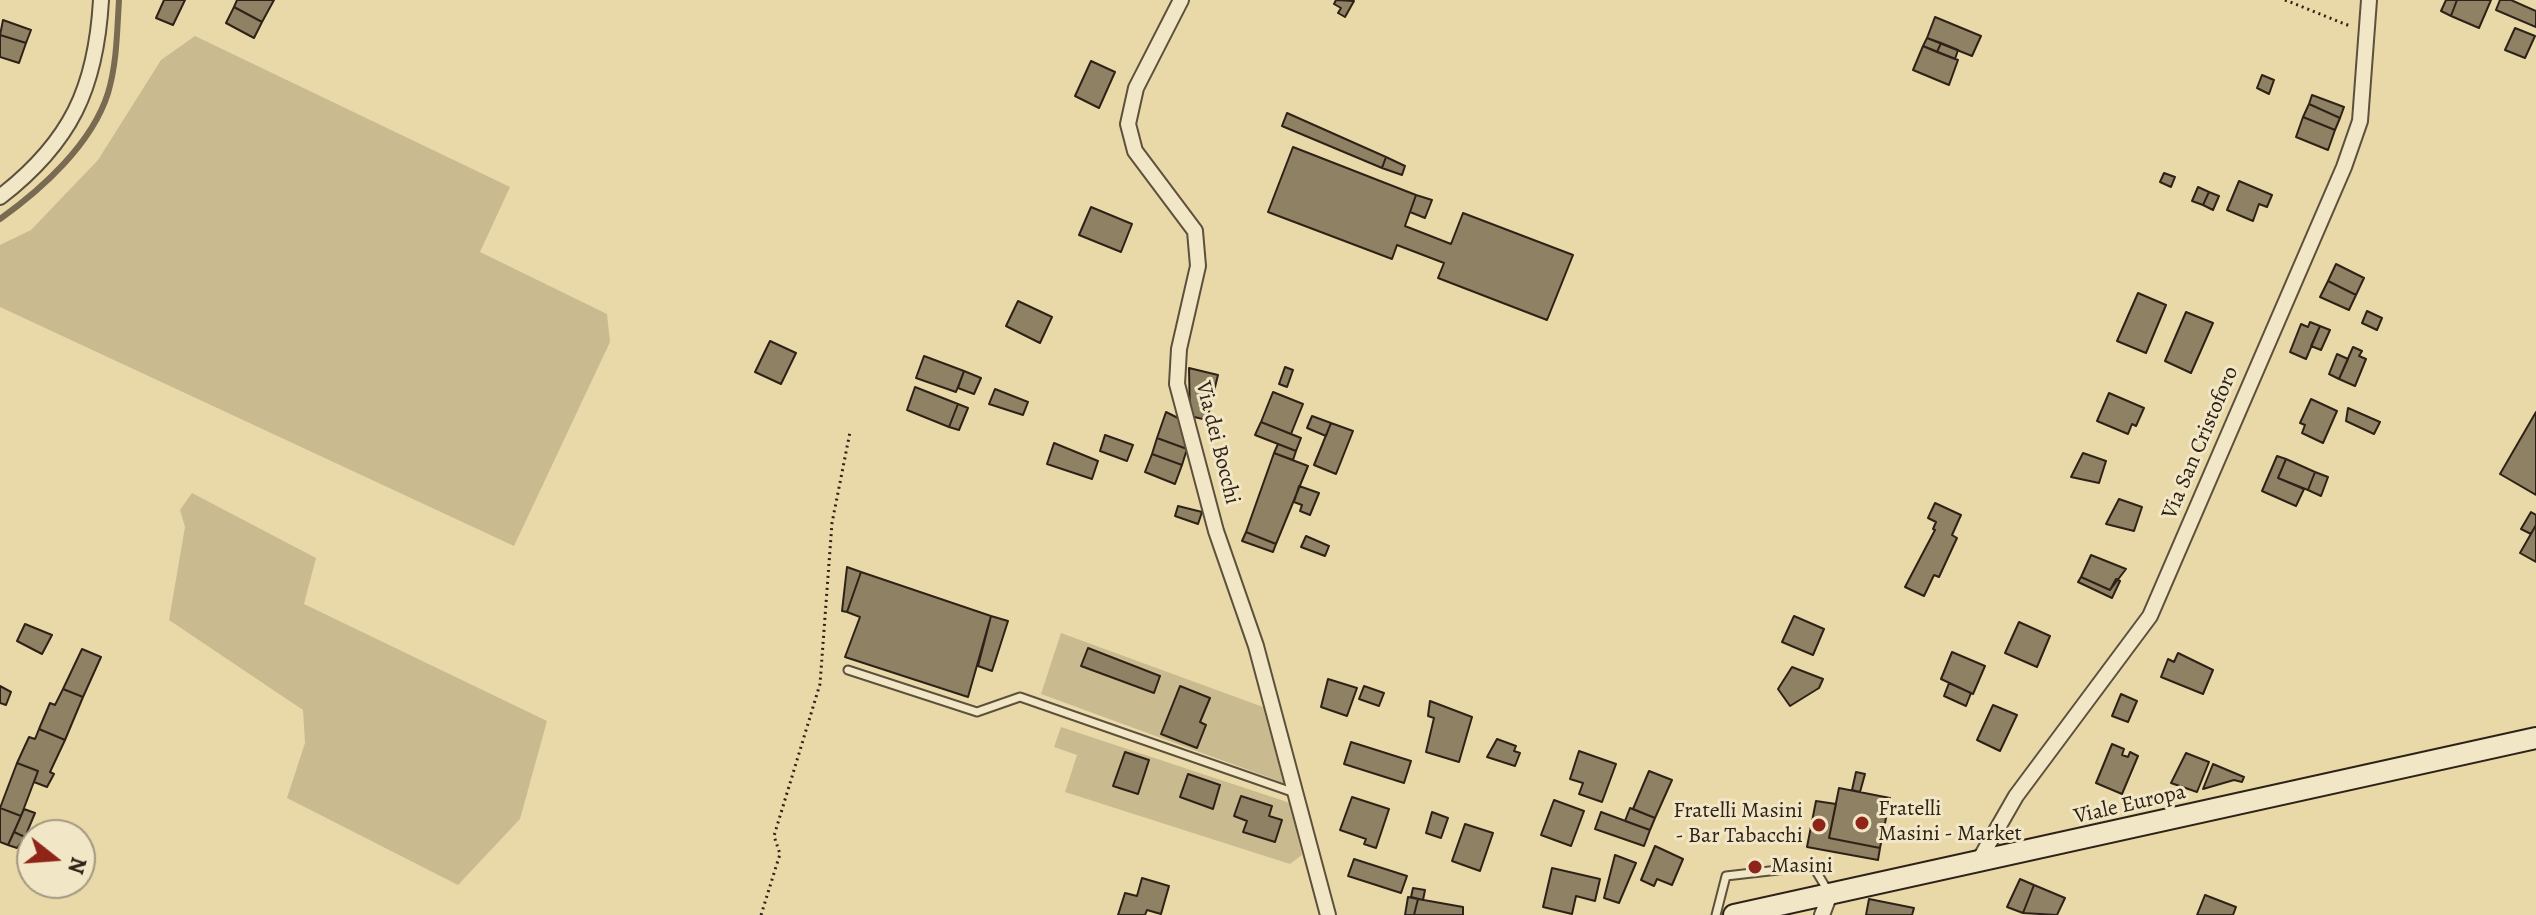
<!DOCTYPE html>
<html>
<head>
<meta charset="utf-8">
<style>
	body { margin:0 }
	#map { position:relative; width:2536px; height:915px; overflow:hidden; background:#e9d9a8; font-family:Alegreya,serif }
	canvas { display:block }
	.north { position:absolute; left:16px; top:819px; width:80px; height:80px; box-sizing:border-box; background:#f1e6c6; border:2px solid #a39880; border-radius:50%; rotate:107deg; font-size:22px; font-weight:700; line-height:32px; text-align:center; color:#2e2218 }
	.north::after { content:''; display:block; margin:auto; width:28px; height:36px; background:#8f2418; clip-path:polygon(50% 0,100% 100%,50% 72%,0 100%) }
</style>
</head>
<body>
<div id="map">
<canvas width="2536" height="915"></canvas>
<div class="north">N</div>
</div>
<script>
const c = document.querySelector('canvas').getContext('2d');
c.lineJoin = 'round';
function fillPath(path, color) { c.fillStyle = color; c.fill(path, 'evenodd'); }
function trace(path, color, width, dash) { c.strokeStyle = color; c.lineWidth = width; c.lineCap = dash ? 'butt' : 'round'; c.setLineDash(dash || []); c.stroke(path); }
function label(font, color, halo, rows, align = 'center') {
  c.font = font + ' Alegreya,serif'; c.lineWidth = 6; c.setLineDash([]); c.textBaseline = 'middle'; c.strokeStyle = halo; c.fillStyle = color; for (const [text, x, y, turn = 0] of rows) {
    c.save(); c.translate(x, y); c.rotate((+turn || 0) * Math.PI / 180); c.textAlign = isNaN(turn) ? turn : align; if (halo) c.strokeText(text, 0, 0); c.fillText(text, 0, 0); c.restore();
  }
}
fillPath(new Path2D(`
	M195,36L510,187L480,252L607,314L610,342L514,546L0,307V245L31,230L98,160L161,60Z
	M192,493L316,558L304,604L547,721L520,819L458,885L287,798L305,743L303,710L169,620L185,527L180,510Z
	M1061,633L1263,707L1284,783L1041,694Z
	M1061,727L1290,803L1302,855L1290,864L1065,792L1077,755L1054,747Z`), '#c9ba90');
trace(new Path2D(`
	M0,219C42,189 92,144 108,93C117,63 117,31 119,0`), '#786b51', 6);
const building = new Path2D(`
	M164,0H185L173,25L156,18Z
	M237,0H274L262,22L234,7Z
	M1336,0L1354,1L1345,17L1338,13L1341,8L1334,4Z
	M2446,0H2457L2451,16L2441,11Z
	M2457,0H2491L2479,28L2451,16Z
	M2500,0H2511L2536,11V27L2496,10Z
	M234,7L262,22L254,38L226,23Z
	M1935,17L1981,36L1972,56L1927,38Z
	M3,20L31,30L26,43L0,35Z
	M2515,28L2535,36L2525,58L2505,50Z
	M0,35L26,43L19,63L0,57Z
	M1927,38L1941,43L1937,52L1923,46Z
	M1941,43L1958,50L1955,59L1937,52Z
	M1923,46L1958,60L1949,85L1913,70Z
	M1091,61L1115,72L1099,108L1075,96Z
	M2262,75L2274,80L2269,94L2257,88Z
	M2312,95L2344,107L2340,118L2309,104Z
	M2309,104L2340,118L2335,130L2303,117Z
	M1287,113L1386,157L1382,168L1282,126Z
	M2303,117L2335,130L2328,150L2296,137Z
	M1293,147L1416,195L1405,226L1451,244L1463,213L1573,255L1547,320L1438,278L1444,263L1397,245L1392,259L1268,212Z
	M1386,157L1405,166L1402,175L1382,168Z
	M2164,173L2175,177L2171,187L2160,182Z
	M2239,181L2272,195L2267,207L2259,204L2253,221L2227,210Z
	M2198,187L2209,192L2203,205L2192,201Z
	M2209,192L2219,196L2213,210L2203,205Z
	M1416,195L1432,200L1425,218L1410,212Z
	M1091,207L1132,224L1121,252L1079,235Z
	M2336,264L2364,278L2356,295L2328,281Z
	M2328,281L2356,295L2349,310L2320,297Z
	M2138,293L2166,305L2146,353L2117,341Z
	M1018,301L1052,317L1040,343L1006,326Z
	M2367,311L2382,318L2377,330L2362,323Z
	M2186,312L2213,323L2191,373L2165,361Z
	M2310,322L2320,326L2306,359L2290,352L2301,324L2308,327Z
	M2320,326L2330,330L2321,350L2311,346Z
	M770,341L796,353L781,384L755,372Z
	M2353,347L2362,351L2359,356L2366,359L2355,386L2339,379Z
	M2337,354L2348,359L2339,379L2329,374Z
	M924,356L964,371L956,392L916,378Z
	M1285,367L1293,370L1287,387L1279,384Z
	M1189,368L1218,375L1207,420L1190,416Z
	M964,371L981,378L974,394L958,388Z
	M915,387L958,404L949,427L907,410Z
	M995,389L1028,402L1023,415L989,404Z
	M1273,392L1303,404L1291,434L1261,422Z
	M2109,393L2144,408L2136,426L2132,424L2128,434L2097,421Z
	M2311,399L2337,411L2323,443L2302,433L2305,425L2300,423Z
	M958,404L968,408L959,430L949,427Z
	M2348,408L2380,422L2374,434L2346,421Z
	M1166,412L1180,419L1187,449L1157,438Z
	M2536,412V495L2500,474Z
	M1312,416L1331,423L1326,436L1307,428Z
	M1261,422L1301,438L1296,451L1255,435Z
	M1331,423L1353,431L1336,474L1314,465Z
	M1105,435L1133,445L1127,461L1100,451Z
	M1157,438L1187,449L1182,465L1152,454Z
	M1054,443L1098,461L1092,479L1047,464Z
	M1278,444L1296,451L1293,460L1274,453Z
	M1274,453L1308,466L1276,544L1246,532Z
	M2083,453L2106,461L2099,483L2071,477Z
	M1152,454L1182,465L1175,484L1145,472Z
	M2277,456L2286,459L2278,478L2304,489L2296,506L2262,491Z
	M2286,459L2315,472L2308,490L2278,478Z
	M2315,472L2328,477L2321,496L2308,490Z
	M1299,486L1319,493L1310,515L1300,511L1302,505L1294,502Z
	M2119,499L2142,507L2134,531L2106,524Z
	M1935,503L1961,515L1952,535L1957,538L1939,577L1934,575L1924,596L1905,587L1935,530L1933,529L1936,522L1928,518Z
	M1178,506L1202,512L1198,524L1175,516Z
	M2531,512L2536,515V525L2531,534L2521,529Z
	M2536,525V562L2520,553Z
	M1246,532L1276,544L1273,552L1242,541Z
	M1306,536L1329,546L1325,556L1301,547Z
	M2091,555L2126,569L2110,590L2081,577Z
	M847,567L861,572L847,612L842,611Z
	M861,572L991,616L968,697L845,657L860,617L847,612Z
	M2081,577L2110,590L2116,579L2120,581L2112,598L2078,582Z
	M991,616L1008,621L992,671L978,666Z
	M1794,616L1824,629L1813,655L1782,642Z
	M2019,622L2050,636L2037,667L2005,653Z
	M25,624L52,635L42,654L17,641Z
	M1088,648L1160,676L1154,693L1081,666Z
	M82,649L101,657L83,697L63,689Z
	M1952,652L1985,666L1973,694L1941,679Z
	M2178,653L2213,670L2203,694L2161,677L2168,659L2174,662Z
	M1792,667L1823,679L1819,688L1790,706L1778,689Z
	M1328,679L1357,688L1347,716L1321,707Z
	M1949,683L1971,693L1966,706L1944,696Z
	M0,686L11,692L6,705L0,703Z
	M1180,686L1210,698L1200,722L1206,725L1197,748L1161,734Z
	M1364,686L1384,693L1379,706L1359,699Z
	M63,689L83,697L65,740L39,729L50,703L55,705Z
	M2121,694L2137,701L2128,722L2112,716Z
	M1430,701L1472,717L1459,762L1426,752L1434,718L1428,716Z
	M1993,705L2017,715L2000,751L1977,740Z
	M39,729L65,740L50,772L54,774L47,787L34,782L38,771L17,763L29,737L35,739Z
	M1497,739L1516,746L1514,751L1520,753L1515,766L1487,757Z
	M1351,742L1411,761L1404,783L1344,764Z
	M2112,744L2124,749L2122,755L2128,757L2130,752L2138,756L2122,794L2096,783Z
	M1579,751L1616,764L1602,802L1579,794L1583,783L1570,779Z
	M1125,752L1149,760L1138,794L1113,786Z
	M2186,753L2209,762L2197,792L2171,783Z
	M17,763L38,771L21,816L0,808Z
	M2213,764L2244,777L2242,782L2234,780L2203,789Z
	M1649,771L1672,780L1655,818L1633,809Z
	M1856,772L1865,774L1860,792L1852,790Z
	M1188,774L1220,785L1213,809L1180,797Z
	M1839,788L1890,798L1880,848L1829,838Z
	M1241,796L1272,806L1269,816L1282,820L1275,842L1243,832L1247,821L1234,816Z
	M1352,797L1389,809L1376,848L1364,844L1366,839L1340,830Z
	M1554,800L1584,811L1571,846L1541,835Z
	M1816,801L1836,804L1829,838L1880,848L1878,860L1807,847Z
	M0,808L21,816L8,845L0,842Z
	M1630,808L1655,818L1650,830L1625,821Z
	M24,809L35,813L25,837L14,832Z
	M1432,812L1448,818L1441,838L1426,833Z
	M1601,812L1650,830L1644,846L1595,829Z
	M1465,824L1493,833L1480,871L1452,861Z
	M14,832L25,837L17,848L8,845Z
	M1655,846L1683,859L1672,885L1657,879L1654,886L1641,880Z
	M1615,855L1636,863L1619,903L1604,898Z
	M1354,859L1407,876L1401,893L1348,876Z
	M1552,868L1600,879L1595,901L1576,896L1572,914L1543,907Z
	M1142,878L1169,886L1161,914L1147,910L1145,915H1118L1125,893L1137,896Z
	M2020,879L2034,885L2023,913L2007,907Z
	M2034,885L2065,898L2057,915L2023,913Z
	M1413,888L1425,890L1423,900L1411,897Z
	M2205,895L2236,907L2233,915H2197Z
	M1408,897L1418,899L1414,915H1405Z
	M1418,899L1463,907V915H1414Z
	M1869,899L1914,908L1912,915H1866Z`);
fillPath(building, '#8f8163');
trace(building, '#2e2218', 2);
const lane = new Path2D(`
	M848,670L977,712L1020,697L1295,793
	M1716,915L1726,876L1813,866L1828,891`);
const street = new Path2D(`
	M1181,0L1136,88L1128,124L1135,151L1195,231L1198,266L1179,349L1177,384L1216,531L1256,646L1328,915
	M0,197C71,142 96,88 101,0
	M1977,864L2016,796L2150,616L2344,167L2360,121L2369,0
	M1822,915L1830,894`);
const secondary = new Path2D(`
	M1734,915L2536,738`);
trace(lane, '#5d503c', 11);
trace(street, '#5d503c', 18);
trace(secondary, '#2e2218', 24);
trace(new Path2D(`
	M2285,0L2350,26
	M761,915L780,854L774,836L820,684L832,523L850,432`), '#2e2218', 3, [2, 4]);
trace(lane, '#f1e6c6', 7);
trace(street, '#f1e6c6', 14);
trace(secondary, '#f1e6c6', 20);
for (const [x, y, r, color] of [
	[1862,823,8,"#8f2418"],
	[1819,825,8,"#8f2418"],
	[1755,867,8,"#8f2418"]
]) { const dot = new Path2D(); dot.arc(x, y, r, 0, 2 * Math.PI); c.fillStyle = color; c.fill(dot); trace(dot, '#f1e6c6', 3); }
label('22px', '#2e2218', '#f1e6c6', [
	["Via dei Bocchi",1217,443,76],
	["Via San Cristoforo",2201,443,-67],
	["Viale Europa",2130,805,-13]
]);
label('22px', '#2e2218', '#f1e6c6', [
	["Fratelli",1878,810],
	["Masini - Market",1878,835],
	["Fratelli Masini",1803,812,"right"],
	["- Bar Tabacchi",1803,837,"right"],
	["Masini",1771,867]
], 'left');
</script>
</body>
</html>
